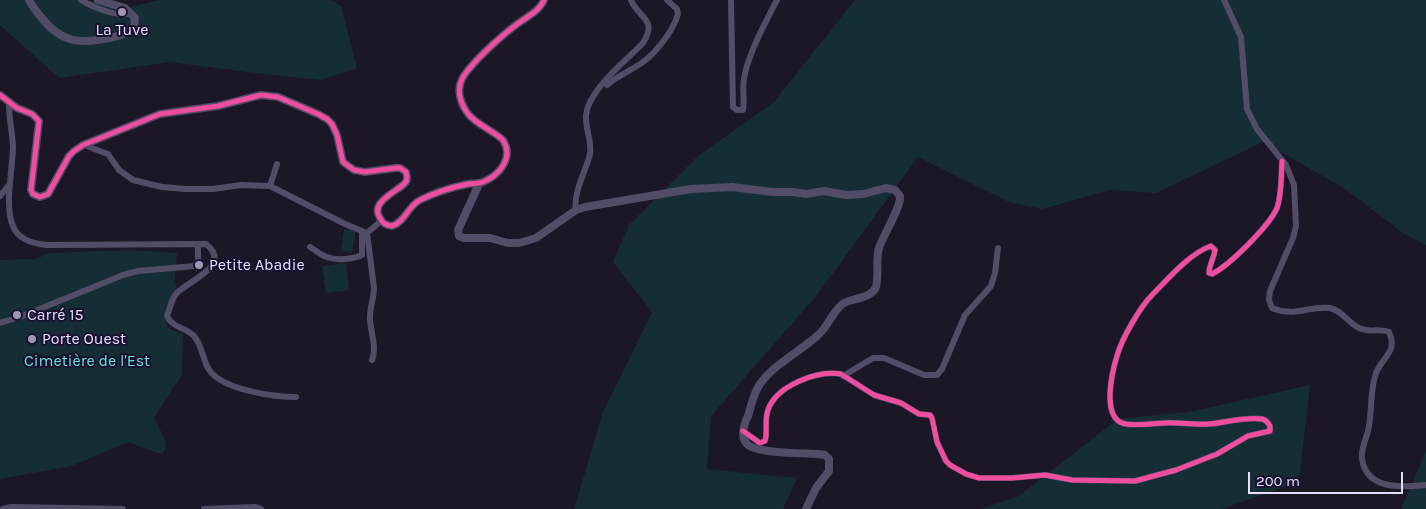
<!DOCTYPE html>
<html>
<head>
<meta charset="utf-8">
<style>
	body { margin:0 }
	#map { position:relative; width:1426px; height:509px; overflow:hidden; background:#1c1727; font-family:Karla,sans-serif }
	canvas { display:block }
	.scale { position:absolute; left:1248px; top:472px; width:155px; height:22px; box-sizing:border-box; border:2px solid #e6dcff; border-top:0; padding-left:6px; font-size:15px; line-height:18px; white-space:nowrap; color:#e6dcff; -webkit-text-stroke:4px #1a112d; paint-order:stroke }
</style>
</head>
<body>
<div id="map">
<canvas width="1426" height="509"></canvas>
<div class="scale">200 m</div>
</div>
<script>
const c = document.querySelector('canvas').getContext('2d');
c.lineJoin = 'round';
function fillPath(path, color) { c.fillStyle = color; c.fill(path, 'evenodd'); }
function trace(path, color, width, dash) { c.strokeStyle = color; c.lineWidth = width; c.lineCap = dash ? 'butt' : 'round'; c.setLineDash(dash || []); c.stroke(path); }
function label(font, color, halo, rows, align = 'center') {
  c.font = font + ' Karla,sans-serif'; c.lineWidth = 4; c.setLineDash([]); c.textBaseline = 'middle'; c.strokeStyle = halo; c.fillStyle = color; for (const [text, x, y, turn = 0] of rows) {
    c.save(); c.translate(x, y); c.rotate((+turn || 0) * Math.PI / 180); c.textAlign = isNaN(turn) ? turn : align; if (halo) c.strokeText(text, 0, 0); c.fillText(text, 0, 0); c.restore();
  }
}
fillPath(new Path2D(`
	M0,0H83L130,7L160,0H331L341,6L357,68L321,80L247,72L170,62L59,78L0,25Z
	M855,0H1426V245L1403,233L1344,188L1263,142L1156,193L1110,190L1042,209L1009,202L918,157L817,295L711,416L707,469L797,478L783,509H574L603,412L652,312L613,262L629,225L699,155L773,103Z
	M344,229L356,231L352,253L341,251Z
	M129,250L177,253L175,280L177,288C169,300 162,313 168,328L183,334L182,375L154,418C159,429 171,444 163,453H157L128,442L71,466L0,479V260L35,259L50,253Z
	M346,263L349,290L326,293L322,266Z
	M1310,385L1299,482L1221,509H980L1019,496L1118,419L1189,412Z
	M1426,451V509H1401Z`), '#152e35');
trace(new Path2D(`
	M81,0C92,7 119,18 131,13
	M731,0L733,107L737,110H743C745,99 742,89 744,79C747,56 766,21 777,0
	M1224,0L1241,37L1247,109L1257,129L1286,165L1294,185L1296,226L1293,238L1270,291L1269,300L1272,308C1295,318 1309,305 1330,308C1343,311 1348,323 1359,328C1369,333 1379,328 1389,332C1398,352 1383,356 1376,373C1370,390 1372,408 1369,426C1368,436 1360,449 1362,459C1367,491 1403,487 1426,485
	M607,85C616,77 627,72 637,66C653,57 673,32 678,14L677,9L667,0
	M9,103C9,118 12,131 13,146C13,168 4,206 13,226C18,240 35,244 48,245L206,244C234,266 185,282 176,294C171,300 170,309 167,316C172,328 186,327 194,336C203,346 202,360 210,371C224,390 274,397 296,397
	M86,144L89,147L108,154L119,170L133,180L162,187L186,189H213L241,185L270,186L345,224L367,233L381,221
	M270,186L277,164
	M0,196L10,184
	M576,210C573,192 586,171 590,154C592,141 585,128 586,115C589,89 626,61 643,43C658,19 639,19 631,0
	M367,233L374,288C374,299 369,309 370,320C371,333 377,348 372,360
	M310,247C315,250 321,255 327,257C337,261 353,259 362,255V231
	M0,323L20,317L123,275L138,271L195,266L198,260V244
	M843,376L873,358H884L924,375H937L942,369L965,315L991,286L995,273L998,248
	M743,431L760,443L765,441C768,432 764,421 768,410C776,386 817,370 841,374L874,395L901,403L919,414L930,415L932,418L937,442L946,461L950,465L966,474L979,478H1012L1045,475L1072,480L1135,481L1176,470L1217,454L1248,436L1270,431V426C1268,423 1267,420 1262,419C1245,416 1226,423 1209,424C1194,425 1179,422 1164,423C1154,423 1131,427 1122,423C1102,415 1112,372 1117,356C1122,338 1140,307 1153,294C1168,279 1190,253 1211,246L1215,250C1214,258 1209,265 1209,273L1212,274C1230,265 1269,226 1277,208C1282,194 1281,176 1282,161
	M3,509L11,507L123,509
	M204,509L256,507L261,509`), '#524c67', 6);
trace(new Path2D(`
	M29,0C32,6 36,11 40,16C61,43 80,45 113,37C120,35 128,34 134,29L135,18L125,8L98,0
	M0,95L17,108L32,114L39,121L31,190L33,194L40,197L48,194L69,156L74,151L83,145L160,114L218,106L261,95L278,97L318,114L327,119L332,124L337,135L343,162L354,170L365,172L395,168H400L406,172C407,176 408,180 405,183C398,191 369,202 380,218C383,224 386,225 392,226C405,222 408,206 420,200C434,193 453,187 468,184C473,183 478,184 483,182C500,175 514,157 503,140C493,131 478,125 469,115C461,105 456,91 462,79C470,64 501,36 516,25C526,17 539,12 544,0
	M479,184L458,230L459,236L464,238H490L508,243H519L536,238L576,210L585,207L691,189L732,187L772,192H793L806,194L824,191L846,195L864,194L886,188L895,190L900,196C902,205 883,236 879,248C875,260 880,280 875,289C868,299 853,298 844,303C832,311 829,326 818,335C801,351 774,364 760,384C754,392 751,406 748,416C744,424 740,436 747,444C757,454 803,453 818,454L825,455L829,459V471L816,488L806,509`), '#524c67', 8);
trace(new Path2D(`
	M0,95L17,108L32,114L39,121L31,190L33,194L40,197L48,194L69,156L74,151L83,145L160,114L218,106L261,95L278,97L318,114L327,119L332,124L337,135L343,162L354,170L365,172L395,168H400L406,172C407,176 408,180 405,183C398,191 369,202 380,218C383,224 386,225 392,226C405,222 408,206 420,200C434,193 453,187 468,184C473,183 478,184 483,182C500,175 514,157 503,140C493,131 478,125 469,115C461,105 456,91 462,79C470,64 501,36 516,25C526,17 539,12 544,0
	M743,431L760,443L765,441C768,432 764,421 768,410C776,386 817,370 841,374L874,395L901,403L919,414L930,415L932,418L937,442L946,461L950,465L966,474L979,478H1012L1045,475L1072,480L1135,481L1176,470L1217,454L1248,436L1270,431V426C1268,423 1267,420 1262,419C1245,416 1226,423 1209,424C1194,425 1179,422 1164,423C1154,423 1131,427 1122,423C1102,415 1112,372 1117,356C1122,338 1140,307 1153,294C1168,279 1190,253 1211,246L1215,250C1214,258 1209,265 1209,273L1212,274C1230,265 1269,226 1277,208C1282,194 1281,176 1282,161`), '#ef4d9e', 5);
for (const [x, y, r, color] of [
	[122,12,5,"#9f97b3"],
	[199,265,5,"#9f97b3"],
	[17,315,5,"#9f97b3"],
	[32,339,5,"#9f97b3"]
]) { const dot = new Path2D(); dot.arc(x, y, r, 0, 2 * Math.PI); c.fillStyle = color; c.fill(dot); trace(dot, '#1a112d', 2); }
label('16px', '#e6dcff', '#1a112d', [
	["La Tuve",122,30,"center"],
	["Petite Abadie",209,265],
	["Carré 15",27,315],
	["Porte Ouest",42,339]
], 'left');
label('16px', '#64e4d9', '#1a112d', [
	["Cimetière de l'Est",87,361]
]);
</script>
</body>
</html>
